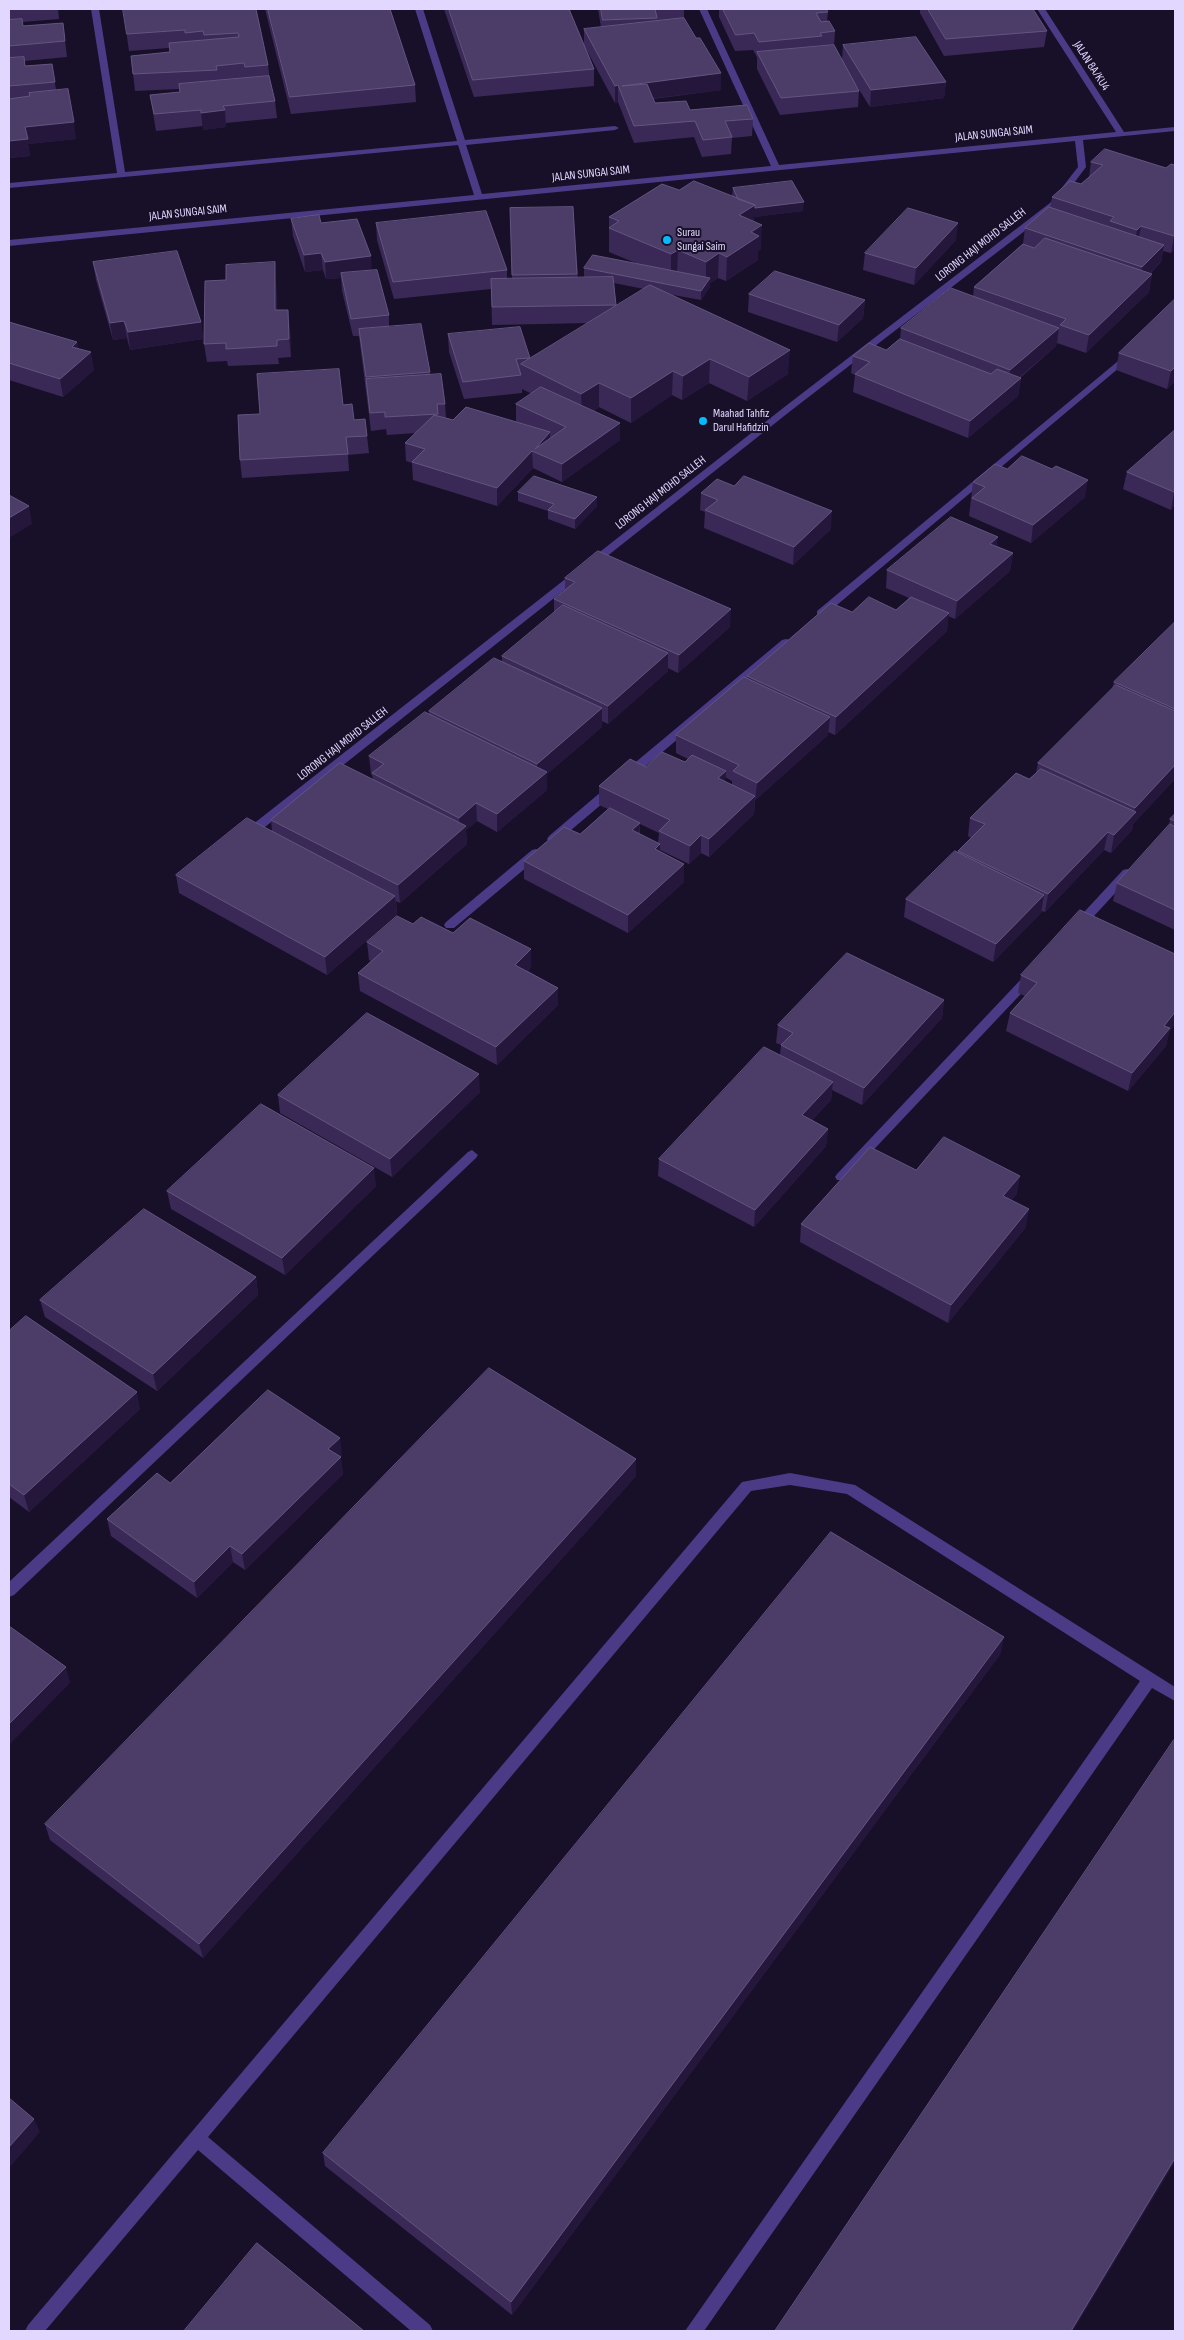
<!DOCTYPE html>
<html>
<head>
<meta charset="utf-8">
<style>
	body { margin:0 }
	#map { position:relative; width:1184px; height:2340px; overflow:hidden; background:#181028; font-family:"Sofia Sans Condensed",sans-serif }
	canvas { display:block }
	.frame { position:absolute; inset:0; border:10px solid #e2d7ff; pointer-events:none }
</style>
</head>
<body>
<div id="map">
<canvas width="1184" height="2340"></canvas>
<div class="frame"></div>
</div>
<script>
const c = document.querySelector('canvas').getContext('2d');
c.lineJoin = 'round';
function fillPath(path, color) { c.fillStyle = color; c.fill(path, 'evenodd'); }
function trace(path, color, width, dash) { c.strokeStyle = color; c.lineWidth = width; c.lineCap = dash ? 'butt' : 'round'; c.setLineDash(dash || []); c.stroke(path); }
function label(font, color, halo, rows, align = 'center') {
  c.font = font + ' "Sofia Sans Condensed",sans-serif'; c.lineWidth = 4; c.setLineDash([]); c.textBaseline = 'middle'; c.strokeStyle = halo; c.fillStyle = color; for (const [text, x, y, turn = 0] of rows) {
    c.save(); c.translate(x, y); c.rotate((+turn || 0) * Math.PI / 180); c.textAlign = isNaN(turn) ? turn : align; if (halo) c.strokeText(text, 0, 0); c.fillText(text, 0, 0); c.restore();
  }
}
fillPath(new Path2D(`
	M91,9H99L125,172L457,141L415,9H423L465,140L615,126L619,128L615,130L466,145L482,194L771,166L699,9H707L779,165L1116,132L1037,9H1045L1124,132L1175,127V131L1083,140L1086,167L1056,207L793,409L251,838L247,839L241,835L243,832L787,405L1050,203L1078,167L1075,141L9,246V240L474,195L458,145L9,188V183L117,173Z
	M1129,352L1132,353V357L825,615H817V611Z
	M786,639L790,640V644L633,777H625L624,774L625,771L782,640Z
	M612,785L617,789L616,792L557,842H549L547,839L549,836L608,786Z
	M536,849L542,853L540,856L454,928H446L444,925L446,922L532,850Z
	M1127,869L1131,870L1133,873L1131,876L1082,929H1074L1072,926L1074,923L1123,870Z
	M1030,973L1036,977L1034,980L845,1180H837L835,1177L837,1174L1026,974Z
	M472,1150L478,1155L476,1158L14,1595L9,1597V1582L468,1152Z
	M790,1473L855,1485L1175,1687V1701L1152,1688L704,2331H685L1140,1681L847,1494L790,1485L751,1491L208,2137L430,2325L433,2331H411L198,2150L45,2331H25L28,2325L742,1482Z`), '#4b3b87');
fillPath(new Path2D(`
	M9,9H58L59,19L22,22L23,26L63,23L67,57L24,61L25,66L52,64L56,90L76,139L28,144L30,156L9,158Z
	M123,9H256L268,65L270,80L275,101L277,118L226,123V127L203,130V126L156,131L150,95L180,92L179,89L135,91L131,56L170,52L169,48L129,51Z
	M265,9H390L415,85L416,102L291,114Z
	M444,9H569L584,45V29L601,27L598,9H684V18L721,90L653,99L655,103L690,110L753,119L752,136L732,138L731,154L702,157L694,137L634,143L618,102L615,103L585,47L594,69V86L474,97Z
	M719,9H826L828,12L827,21L835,31L834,46L842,60L843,45L946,82L944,98L870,107L853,80L859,91L858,107L780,115L757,69V57L753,50L735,51L719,17Z
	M920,9H1033L1047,31L1044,47L944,56L920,13Z
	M1091,162L1166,168L1171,164L1175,249L1171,253L1163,251L1161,262L1150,274H1152L1149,292L1086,353L1057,343L1058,335L1056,346L1020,378H1021L1018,396L968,438L853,392L855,375L851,373L853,356L886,350L900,339L901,328L973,297L974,287L1023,244L1025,228L1050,208L1052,197L1081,184L1089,177Z
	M733,188L803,211L754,217V221L761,249L758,251V260L726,281L718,278L710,283V287L701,300L668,294L788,374L747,401L709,383L682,400L672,395L631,423L599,407L594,411L620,440L562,482L533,468L497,506L413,480L412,463L406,461L405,443L416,433L387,435L386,429L371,431L359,336H353L342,291L341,278L326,279L323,270L305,272L293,236L291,219L321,223L372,270L389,315V327L430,372V375L445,404L446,418L453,420L516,422V404L532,394L522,389V393L464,399L449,352L448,334L530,358L589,323L492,325L491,289L394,299L377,240L376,223L507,270V279H512L510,208L573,207L578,278L587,277H584V268L638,264L609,252V217L679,190L732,196ZM614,283L644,289L616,306Z
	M956,240L914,285L863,270L865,253Z
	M93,262L201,322L203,339L130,350L127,338L113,340L96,280Z
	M276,280L277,310L290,327L291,357L278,358L279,364L228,366L227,361L207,362L204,344Z
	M749,294L865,300L863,318L837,342L748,312Z
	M1175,299V381L1167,389L1116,370L1119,353Z
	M9,322L77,342L78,348L94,370L63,397L9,380Z
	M343,405L367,436L369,453L348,455L349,471L242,478L240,460L260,414Z
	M1175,430V505L1171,510L1123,489L1127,472Z
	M1007,469L1085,497L1031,543L969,516L973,482Z
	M518,492L597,506L575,529L548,519V511L518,501Z
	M701,493L831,529L793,565L704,528L705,512L700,510Z
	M997,546L1013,553L1010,571L955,619L948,616L947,631L835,735L828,732V735L755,800L754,814L709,857L701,853L689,864L660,850V852L684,864V882L628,933L524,879V861L580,834L608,809L599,805V786L646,767L685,762L688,759L676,753V735L747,678V676L852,612L896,610L909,598L886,588L887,570ZM725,777L732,781V785L725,782ZM640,824L659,833L658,844L640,834Z
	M565,578L730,627L678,673L668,668V671L608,724L602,721V727L547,774V790L497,832L477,821L466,830L467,844L400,903L396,901L397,914L327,975L179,893L176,875L272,831L271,820L373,780L372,775L371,774L369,756L429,714V711L502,661V656L554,613V599L565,590Z
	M1175,622V779L1133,824L1132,830L1111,853L1104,850L1045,912L1042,911L1041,913L993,962L904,917L906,899L957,852L971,838L968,836L970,818L1029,779L1036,773L1038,763L1112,689L1114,682Z
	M1175,814V930L1113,901L1117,883L1169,826L1170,819Z
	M413,924L453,933L531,967L528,971L558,988V1005L497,1065L360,991L358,973L371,961L369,960L367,942Z
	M1175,954V1024L1169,1032L1166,1046L1128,1091L1006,1031L1010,1013L1025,996L1018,993L1021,975Z
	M944,1000L942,1018L862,1105L832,1090L831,1100L812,1120L828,1129L826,1146L754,1227L658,1176L659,1159L780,1055L781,1045L776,1043L778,1025Z
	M480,1092L392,1177L280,1113L278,1095Z
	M916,1170L1017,1194L1011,1200L1026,1227L948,1323L800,1242L801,1224Z
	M376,1186L285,1275L171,1209L167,1191Z
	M256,1277L258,1295L157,1391L45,1317L40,1300Z
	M9,1331L140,1409L29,1512L9,1497Z
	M342,1455L340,1457L343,1474L245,1570L233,1562L197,1598L111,1536L107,1519L170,1483Z
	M636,1459V1476L203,1958L50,1840L45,1824Z
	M1001,1653L512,2315L325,2166L323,2153Z`), '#3a2956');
fillPath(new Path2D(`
	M721,73V90L625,102L622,86Z
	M946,82L944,98L870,107L871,90Z
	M618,85V102L615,103V86Z
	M225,110L226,127L203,130L201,113Z
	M74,122L76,139L28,144L30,156L9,158V141L25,127Z
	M804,202L803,211L754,217L753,229L739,215L755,205Z
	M958,223L956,240L914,285L916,268Z
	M762,225L761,249L758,251V260L726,281L727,257L751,232Z
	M1141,226L1138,243L1134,247L1137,230Z
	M1175,235V249L1171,253L1174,236Z
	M1164,245L1161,262L1139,284L1142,267Z
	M678,250L677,274L671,278V254Z
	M321,253L323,270L305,272L304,255Z
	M719,253L718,278L710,283V287L701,300V291L706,285V262Z
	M371,256L372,274L341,273V278L326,279L325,262Z
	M275,262L276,280L277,327L275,310Z
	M1152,274L1149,292L1086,353L1089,335Z
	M865,300L863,318L837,342L839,325Z
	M288,310L290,327L291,357L289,339Z
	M124,321L127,338L113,340L110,323Z
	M201,322L203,339L130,350L128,332Z
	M1059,328L1056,346L1008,387L1010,370Z
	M77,342L80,360L72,347Z
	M790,350L788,374L747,401L749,377Z
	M91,352L94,370L63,397L60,379Z
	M710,359L709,383L682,400L683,376Z
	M1175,367V381L1167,389L1171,371Z
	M673,371L672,395L631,423V398Z
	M1021,378L1018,396L968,438L970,421Z
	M599,383V407L582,419L581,394Z
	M620,423V440L562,482V464Z
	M550,432V450L535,449Z
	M532,451L533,468L497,506V488Z
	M1088,480L1085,497L1031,543L1033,525Z
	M1175,491V505L1171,510L1174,492Z
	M597,497V506L575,529V519Z
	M29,506L32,524L9,538V518Z
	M832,511L831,529L793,565L794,547Z
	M998,537L996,555L990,544Z
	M1013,553L1010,571L955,619L957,601Z
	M731,609L730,627L678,673L679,655Z
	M949,613L947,631L835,735L836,717Z
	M668,653V671L608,724V706Z
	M602,708V727L547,774V790L497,832V814L538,780L537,764Z
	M830,717L828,735L755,801L757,783Z
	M1175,765V779L1133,824L1132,830L1111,853L1114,835L1134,813L1135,808Z
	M726,771L725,789L718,778Z
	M755,796L754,814L709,857V839Z
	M476,803L477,821L466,830L467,844L400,903L398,885L459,832V818Z
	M640,823L639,841L632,830Z
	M1108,832L1104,850L1045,912L1048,894Z
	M701,835V853L689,864L690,846Z
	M660,844V863L655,849Z
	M684,864V882L628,933V915Z
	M1044,895L1041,913L993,962L996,944Z
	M395,896L397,914L327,975L325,957Z
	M531,949V967L516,983L515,965Z
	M558,988V1005L497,1065L496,1047Z
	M944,1000L942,1018L862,1105L864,1088Z
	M1175,1012V1024L1169,1032L1166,1046L1128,1091L1132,1073L1164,1026Z
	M479,1074L480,1092L392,1177L390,1159Z
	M833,1082L831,1100L800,1132L802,1115Z
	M828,1129L826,1146L754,1227L755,1210Z
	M374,1168L376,1186L285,1275L282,1258Z
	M1020,1176L1017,1194L1000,1213L1003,1196Z
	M1029,1209L1026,1227L948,1323L951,1305Z
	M256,1277L258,1295L157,1391L153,1374Z
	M137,1392L140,1409L29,1512L24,1495Z
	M340,1438L342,1455L331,1466L328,1449Z
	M341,1457L343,1474L245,1570L242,1554Z
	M636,1459V1476L203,1958L199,1944Z
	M230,1546L233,1562L197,1598L194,1582Z
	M1004,1637L1001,1653L512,2315L511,2302Z
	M66,1667L70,1683L9,1745V1724Z
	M34,2119L40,2132L9,2168V2147Z
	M1175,2158V2162L1073,2331H1071Z`), '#25173c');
const building = new Path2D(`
	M123,9H256L268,65L245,67L244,63L216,66L217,70L133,74L131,56L170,52L169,43L239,37L238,33L204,35L203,31L185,33V30L127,34Z
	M268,9H390L415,85L290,97Z
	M449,9H569L594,69L473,80Z
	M601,9H655L657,18L603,20Z
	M723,9H826L828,12L816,13L821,22L829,21L835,31L820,33L822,36L759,42L754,33L736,35Z
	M928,9H1033L1047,31L946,39Z
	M684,18L696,38H700L721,73L622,86L647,84L655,103L686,101L690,110L747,105L753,119L725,121L732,137L703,140L695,121L634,126L618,85L615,86L584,29Z
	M22,19L23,26L63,23L65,41L9,46V20Z
	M916,37L946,82L871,90L843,45Z
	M834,45L859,91L781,98L757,52Z
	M24,57L25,66L52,64L55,82L9,86V58Z
	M269,76L275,101L223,106L225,110L201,113V110L154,114L150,95L180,92L179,84Z
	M68,89L74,122L25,127L28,139L9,141V99L30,96L29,93Z
	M1105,149L1166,168L1171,164L1175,165V235L1174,236L1141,226L1137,230L1110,221L1114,217L1052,197L1070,181L1081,184L1103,165L1091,162Z
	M694,181L755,205L739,215L762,225L751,232L759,236L727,257L719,253L706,262L678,250L671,254L609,228L619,221L609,217L662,184L679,190Z
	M792,181L804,202L755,208V205L738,199L733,188Z
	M573,207L577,274L512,275L510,208Z
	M1049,207L1164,245L1142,267L1025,228Z
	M908,208L958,223L916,268L865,253Z
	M486,211L507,270L393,282L376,223Z
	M319,215L321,223L357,219L371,256L325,262L321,253L304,255L291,219Z
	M1045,238L1152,274L1089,335L1060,325L1066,319L974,287L1023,244L1034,248Z
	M177,251L201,322L128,332L124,321L110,323L93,262Z
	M593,255L710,278L701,291L584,268Z
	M275,262V310H288L289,339L277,340V346L226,349V343L204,344L205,281L226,280V265Z
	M377,270L389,315L351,319L341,273Z
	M775,271L865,300L839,325L749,294Z
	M613,277L616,305L492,307L491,279Z
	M650,285L790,350L749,377L710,359L683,376L673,371L631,398L599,383L581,394L521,364Z
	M951,288L1059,328L1010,370L901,328Z
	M1175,299V367L1171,371L1119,353Z
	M9,322L77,342L72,347L91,352L60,379L9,363Z
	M421,324L430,372L366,377L359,329Z
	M520,327L530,358L516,359L521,375L463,382L448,334Z
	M900,339L991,374L997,369L1021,378L970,421L855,374L870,362L853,356L869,343L886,350Z
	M339,369L343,405L352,404L354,420L365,419L367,436L346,437L348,454L240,460L238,415L260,414L257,374Z
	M441,374L445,404H437L438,414L385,417V412L370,413L366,379Z
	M541,387L620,423L562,464L532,451L497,488L412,462L425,449L405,443L434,415L453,420L466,407L550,432L535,449L566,427L516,404Z
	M1175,430V491L1174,492L1127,472Z
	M1022,456L1052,469L1056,466L1088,480L1033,525L972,498L985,487L973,482L995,464L1007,469Z
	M534,476L597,497L575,519L548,510L554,504L518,492Z
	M744,476L832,511L794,547L705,510L718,500L701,493L717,479L734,486Z
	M9,495L29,506L9,518Z
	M951,517L998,537L990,544L1013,553L957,601L887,570Z
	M598,551L731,609L679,655L554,599L575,582L565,578Z
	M869,597L896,610L911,597L949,613L836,717L747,676L831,603L852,612Z
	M563,605L668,653L608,706L502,656Z
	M1175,622V709L1114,682Z
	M494,658L602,708L537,764L429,711Z
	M744,677L830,717L757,783L733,771L739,765L676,735Z
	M1116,685L1175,711V765L1135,808L1038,763Z
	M425,712L547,772L497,814L476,803L459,818L372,773L384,764L369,756Z
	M662,752L685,762L692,755L726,771L718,778L755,796L709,839L701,835L690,846L659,831L670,820L599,786L630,759L646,767Z
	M340,763L466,826L398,885L271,820Z
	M1041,769L1136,812L1114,835L1108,832L1048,894L958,851L985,824L970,818L1016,773L1029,779Z
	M610,808L640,823L632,830L660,844L655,849L684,864L628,915L524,861L564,827L580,834Z
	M1175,814V821L1170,819Z
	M247,818L395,896L325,957L176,875Z
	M1170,824L1175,827V910L1117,883Z
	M955,851L1044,895L996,944L906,899Z
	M1080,910L1175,954V1012L1164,1026L1170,1028L1132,1073L1010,1013L1037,983L1021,975Z
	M397,916L413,924L421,917L453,933L470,918L531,949L515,965L558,988L496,1047L358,973L383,951L367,942Z
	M847,953L944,1000L864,1088L781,1045L793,1033L778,1025Z
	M367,1013L479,1074L390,1159L278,1095Z
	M764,1047L833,1082L802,1115L828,1129L755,1210L659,1159Z
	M261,1104L374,1168L282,1258L167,1191Z
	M944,1137L1020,1176L1003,1196L1029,1209L951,1305L801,1224L870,1147L916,1170Z
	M144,1209L256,1277L153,1374L40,1300Z
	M26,1316L137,1392L24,1495L9,1484V1331Z
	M489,1368L636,1459L199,1944L45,1824Z
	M268,1390L340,1438L328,1449L341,1457L242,1554L230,1546L194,1582L107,1519L157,1473L170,1483Z
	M831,1532L1004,1637L511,2302L323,2153Z
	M9,1626L66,1667L9,1724Z
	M1174,1740L1175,1741V2158L1071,2331H775Z
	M9,2098L34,2119L9,2147Z
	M257,2243L364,2331H184Z`);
fillPath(building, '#4c3c68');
trace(building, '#635480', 1);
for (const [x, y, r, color] of [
	[667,240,5,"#03bbff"],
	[703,421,5,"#03bbff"]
]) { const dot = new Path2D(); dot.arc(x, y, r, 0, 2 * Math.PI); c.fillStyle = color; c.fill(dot); trace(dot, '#181028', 2); }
label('12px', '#e2d7ff', '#181028', [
	["JALAN 8A/KU4",1091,66,57],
	["JALAN SUNGAI SAIM",994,134,-6],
	["JALAN SUNGAI SAIM",591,174,-6],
	["JALAN SUNGAI SAIM",188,213,-6],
	["LORONG HAJI MOHD SALLEH",981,245,-38],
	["LORONG HAJI MOHD SALLEH",661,493,-38],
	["LORONG HAJI MOHD SALLEH",343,744,-38]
]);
label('12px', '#e2d7ff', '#181028', [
	["Surau",677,233],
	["Sungai Saim",677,247],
	["Maahad Tahfiz",713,414],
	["Darul Hafidzin",713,428]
], 'left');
</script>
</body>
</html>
